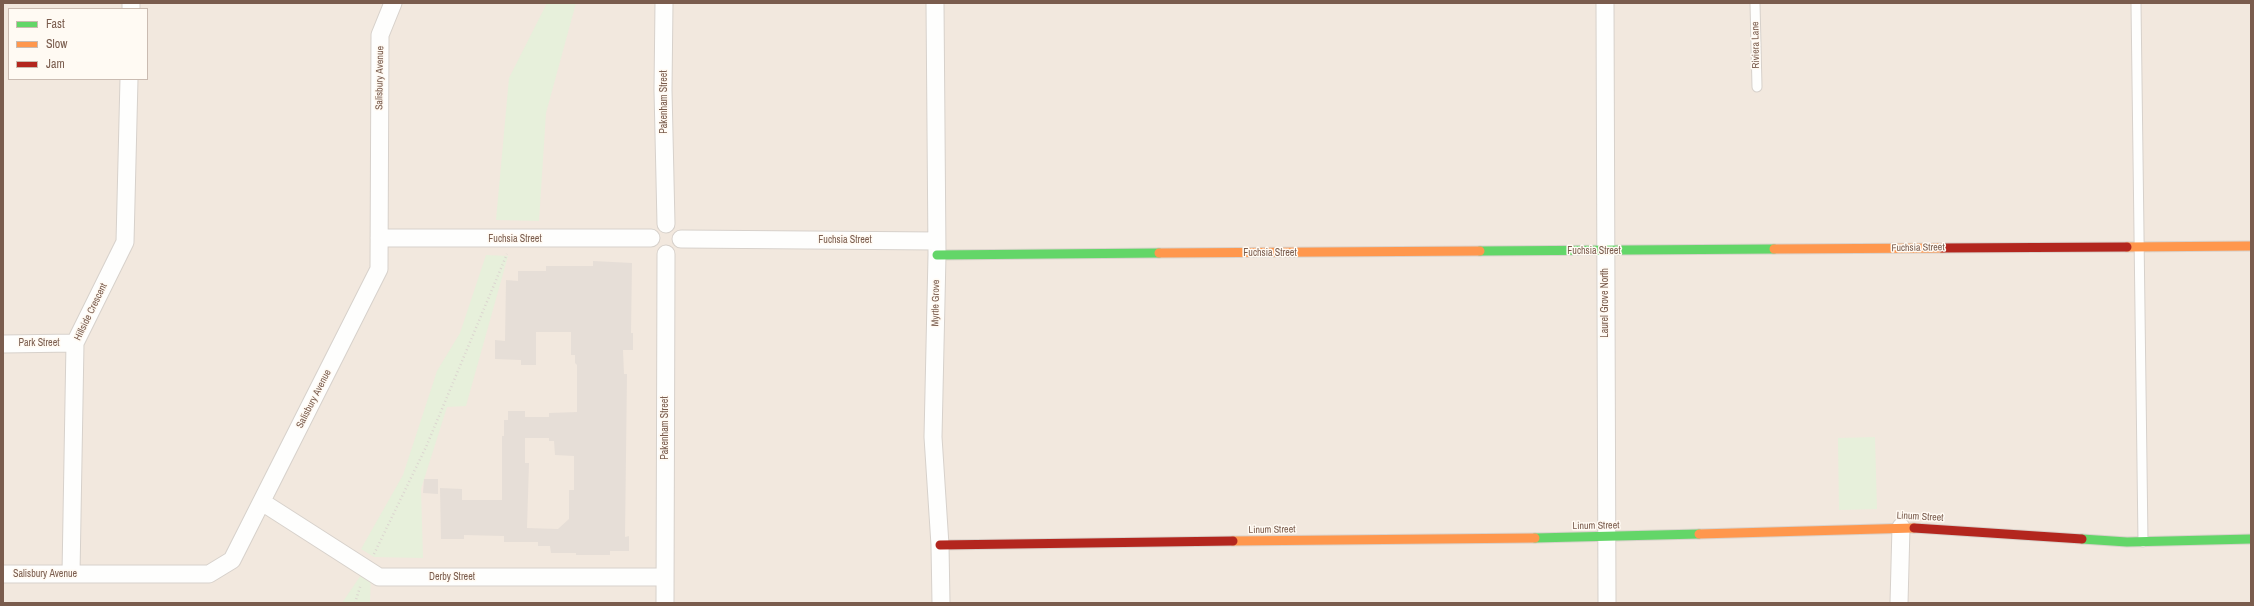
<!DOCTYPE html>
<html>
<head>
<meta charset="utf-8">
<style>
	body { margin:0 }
	#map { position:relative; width:2254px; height:606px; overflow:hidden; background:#f9f5f0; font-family:"Archivo Narrow",sans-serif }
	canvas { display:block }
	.frame { position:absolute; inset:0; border:4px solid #7a5c4d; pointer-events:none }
	.legend { position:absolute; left:8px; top:8px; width:140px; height:72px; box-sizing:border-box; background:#fffaf3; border:1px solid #cabbb1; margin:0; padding:5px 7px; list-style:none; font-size:12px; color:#7a5c4d }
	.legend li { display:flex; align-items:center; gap:8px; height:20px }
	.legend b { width:20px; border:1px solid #cabbb1 }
</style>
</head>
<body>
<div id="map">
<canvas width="2254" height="606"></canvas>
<div class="frame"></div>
<ul class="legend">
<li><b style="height:5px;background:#63d668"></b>Fast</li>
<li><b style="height:5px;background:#ff974d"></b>Slow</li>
<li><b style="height:5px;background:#b3261e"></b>Jam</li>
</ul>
</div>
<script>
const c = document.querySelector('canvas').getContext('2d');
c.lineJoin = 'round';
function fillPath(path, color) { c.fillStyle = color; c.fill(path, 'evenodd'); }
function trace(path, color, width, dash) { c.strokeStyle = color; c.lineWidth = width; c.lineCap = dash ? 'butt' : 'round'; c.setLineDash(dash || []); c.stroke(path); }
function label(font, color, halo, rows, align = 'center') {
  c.font = font + ' "Archivo Narrow",sans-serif'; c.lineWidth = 3; c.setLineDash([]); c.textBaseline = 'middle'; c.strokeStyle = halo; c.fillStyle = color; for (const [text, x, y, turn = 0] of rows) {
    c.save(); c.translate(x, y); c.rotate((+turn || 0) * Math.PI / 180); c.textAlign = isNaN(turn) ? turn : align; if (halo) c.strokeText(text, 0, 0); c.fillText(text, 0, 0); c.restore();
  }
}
fillPath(new Path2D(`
	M3,3H2251V603H3ZM9,9H147V79H9Z`), '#f2e8de');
fillPath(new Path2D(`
	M547,3H576L546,113L539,221L496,220L509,78Z
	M486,255L508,256L466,406L447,407L421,489L423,558L374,557L361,549L403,475L437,371L460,333Z
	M1875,437L1877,509L1839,510L1838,438Z
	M365,569L371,573L370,603H342Z`), '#e7f0db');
fillPath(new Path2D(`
	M593,261L632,263L631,333H633V350H623L624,374H627L625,537L629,536V551H610V555H576V553H551L550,546H538V542H504V536L464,535V539H441L440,488L462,489V500H502V436H504V420H508V411H525V417H549V413L577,412V365L575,363V355H571V332H536V365H521V360L495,359V340L505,341L506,280L518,281V271H546V266H593ZM525,438H549V441H554L555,455L574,456V490H569V519L558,529L527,528L529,463H525Z
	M424,479H438V494L423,493Z`), '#e6ded7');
const lane = new Path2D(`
	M1755,3L1757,87
	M2136,3L2143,542`);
const street = new Path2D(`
	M664,3L663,90L666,224
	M935,3L937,255L933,437L940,545L941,603
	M1605,3L1607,603
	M131,9V3
	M379,238H651
	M681,239L937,241
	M3,344L75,343
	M262,502L379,577H664
	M3,574H209L232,560L379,269L380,35L393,3
	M71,574L75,343L125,242L129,79
	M665,603L666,254
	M1899,603L1901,527`);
const fast = new Path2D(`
	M1480,251L1774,249
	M937,255L1159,253
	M1535,538L1699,534
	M2082,539L2127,542L2251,539`);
const slow = new Path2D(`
	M2127,247L2251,246
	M1774,249L1942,248
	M1159,253L1480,251
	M1699,534L1914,528
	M1233,541L1535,538`);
const jam = new Path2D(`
	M1942,248L2127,247
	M1914,528L2082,539
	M940,545L1233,541`);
trace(lane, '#d7d1cb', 11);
trace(street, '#d7d1cb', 19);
trace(fast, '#d9d2cb', 11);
trace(slow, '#d9d2cb', 11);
trace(jam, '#d9d2cb', 11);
trace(new Path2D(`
	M374,554L426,447L507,254
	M355,603L361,584`), '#dcd5d0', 2.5, [1, 3]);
trace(lane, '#fefefd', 9);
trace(street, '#fefefd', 17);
trace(fast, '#63d668', 9);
trace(slow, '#ff974d', 9);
trace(jam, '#b3261e', 9);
label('10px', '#7a5c4d', '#fffaf3', [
	["Riviera Lane",1756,45,-91],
	["Salisbury Avenue",380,78,-89],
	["Pakenham Street",664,102,-90],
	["Fuchsia Street",515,239],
	["Fuchsia Street",845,240],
	["Fuchsia Street",1918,248,-1],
	["Fuchsia Street",1594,251],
	["Fuchsia Street",1270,253],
	["Myrtle Grove",936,303,-89],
	["Laurel Grove North",1605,303,-90],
	["Hillside Crescent",91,312,-64],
	["Park Street",39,343],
	["Salisbury Avenue",314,399,-63],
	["Pakenham Street",665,428,-90],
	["Linum Street",1920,517,3],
	["Linum Street",1596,526,-1],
	["Linum Street",1272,530,-1],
	["Salisbury Avenue",45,574],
	["Derby Street",452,577]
]);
</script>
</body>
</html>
